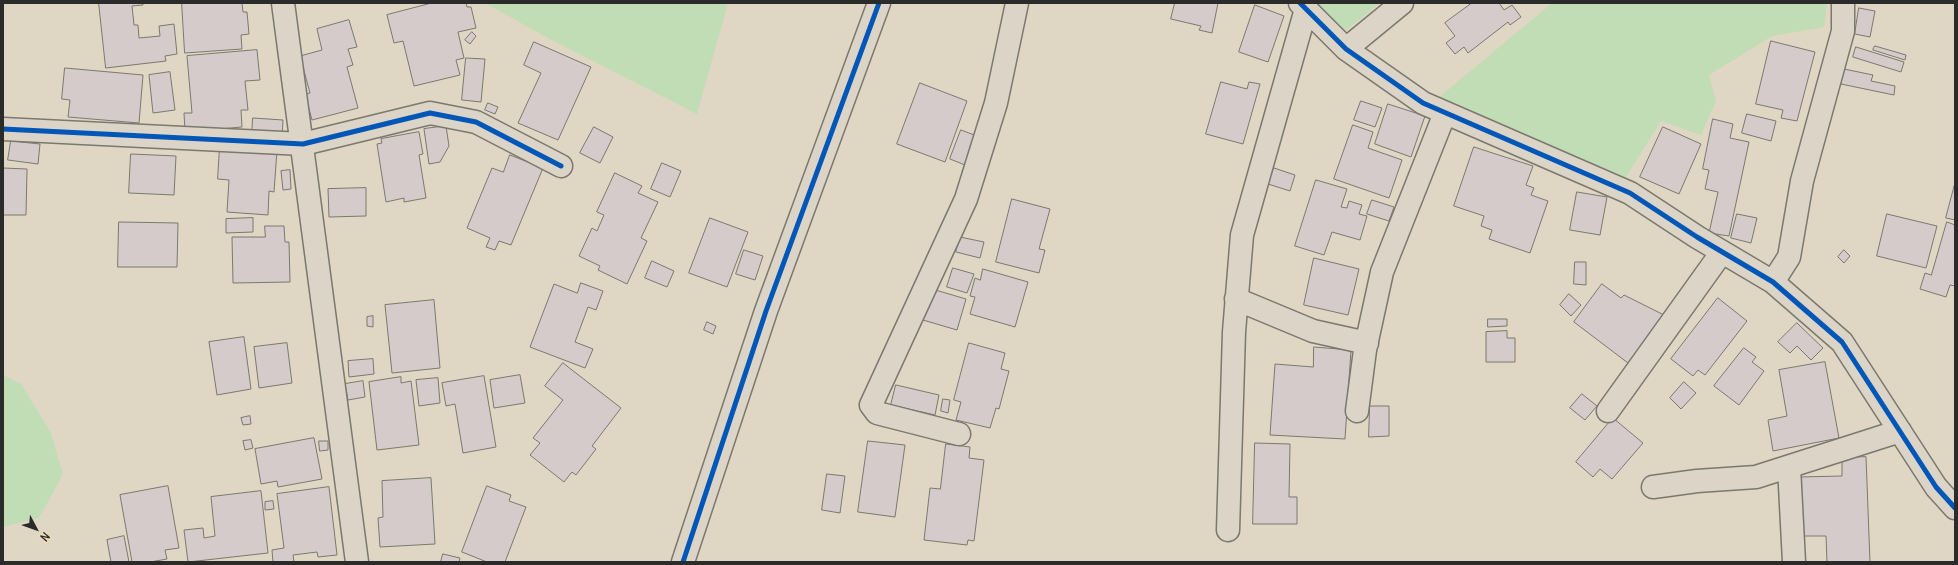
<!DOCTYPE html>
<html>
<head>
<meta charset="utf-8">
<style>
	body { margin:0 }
	#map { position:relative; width:1958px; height:565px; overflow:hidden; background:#dfd6c3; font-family:Delius,sans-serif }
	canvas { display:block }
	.frame { position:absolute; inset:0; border:4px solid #2b2b2b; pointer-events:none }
	.north { position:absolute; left:16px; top:509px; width:40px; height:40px; -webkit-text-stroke:3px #ebdab7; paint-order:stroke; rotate:131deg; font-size:11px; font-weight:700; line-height:16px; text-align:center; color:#2b2b2b }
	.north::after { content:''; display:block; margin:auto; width:14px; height:18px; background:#2b2b2b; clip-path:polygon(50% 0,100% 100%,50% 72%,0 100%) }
</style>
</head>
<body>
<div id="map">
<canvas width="1958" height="565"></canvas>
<div class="frame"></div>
<div class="north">N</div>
</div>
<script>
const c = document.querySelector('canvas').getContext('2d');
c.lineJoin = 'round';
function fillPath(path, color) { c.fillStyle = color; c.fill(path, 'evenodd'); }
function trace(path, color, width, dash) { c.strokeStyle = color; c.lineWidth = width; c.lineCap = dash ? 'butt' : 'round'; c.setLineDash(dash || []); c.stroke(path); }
fillPath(new Path2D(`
	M485,3H728L697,114L548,38Z
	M1316,3H1380L1345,31Z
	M1552,3H1827L1824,27L1772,36L1709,75L1716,101L1701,135L1661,121L1626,177L1437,99Z
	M3,375L21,384L50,431L63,474L39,518L3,527Z`), '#c0ddb5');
const building = new Path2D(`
	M99,3H143V5L132,6L134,25H138L139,38L160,36L159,26L174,24L177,54L165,56L166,61L106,68Z
	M182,3H242L243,12H247L249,34L241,35L242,49L185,53Z
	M432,3H466L467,7H471L476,28L458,32L464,58L456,60L460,75L414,86L403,41L394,43L387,15Z
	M1175,3H1218L1212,33L1199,30L1201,26L1171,19Z
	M1472,3H1499L1504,10L1512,5L1521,17L1510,25L1508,22L1468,53L1464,47L1455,54L1446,43L1455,36L1445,23Z
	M1255,5L1284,16L1268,62L1239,52Z
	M1859,8L1875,11L1870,37L1855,34Z
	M349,20L357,47L348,49L353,65L347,67L358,108L312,120L305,94L310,93L300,56L322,50L317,29Z
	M472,32L476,36L470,44L465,40Z
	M1771,41L1815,52L1797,121L1781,118L1783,110L1756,104Z
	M534,42L591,67L558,140L518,123L541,73L524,65Z
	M1875,46L1906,55L1905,60L1873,50Z
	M1856,47L1904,62L1901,72L1853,57Z
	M257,50L260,80L245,81L248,110H241L242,127L185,132L184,113H192L187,56Z
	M466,58L485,59L481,102L462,100Z
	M65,68L143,75L139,123L68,117L70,100L62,99Z
	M1844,69L1873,75L1871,81L1895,86L1894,95L1841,84Z
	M170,72L175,110L153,113L149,75Z
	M1221,82L1247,89L1249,82L1260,84L1243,144L1206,134Z
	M920,83L967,101L945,162L897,144Z
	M1361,101L1382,108L1375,127L1354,120Z
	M488,103L498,107L495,114L485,110Z
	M1388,104L1425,116L1411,157L1375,144Z
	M1747,114L1776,121L1771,141L1742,133Z
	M253,118L283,120L282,139L252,136Z
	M1713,119L1733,124L1730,138L1749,142L1729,236L1709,233L1718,192L1705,189L1709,170L1703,169Z
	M1353,125L1373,132L1368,148L1402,160L1389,198L1334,179Z
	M446,126L449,146L440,162L429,164L424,129Z
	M594,127L613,137L600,163L580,153Z
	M1663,127L1701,144L1679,194L1640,177Z
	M961,130L977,136L965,165L950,159Z
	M419,132L423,154L419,155L426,198L404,202V198L386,202L377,144L382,143L381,139Z
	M11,141L40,144L38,164L8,160Z
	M220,146L277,150L274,192L269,191L268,215L227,212L229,180L218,179Z
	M1474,147L1533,166L1526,185L1534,188L1531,195L1548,201L1530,253L1489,239L1492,230L1481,226L1484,216L1454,206Z
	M3,152V168L27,169L26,215H3Z
	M131,154L176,156L174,195L129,193Z
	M510,155L543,168L511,245L499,241L495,250L486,247L490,238L467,228L492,168L503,172Z
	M662,163L681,171L670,197L651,189Z
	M1274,168L1295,175L1290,191L1268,184Z
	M290,170L291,189L283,190L281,171Z
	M615,173L642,186L638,193L658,202L641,238L647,241L627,284L598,270L600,266L579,256L592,228L597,231L604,215L597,212Z
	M1316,180L1347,189L1341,207L1347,208L1349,201L1362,205L1359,214L1367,216L1360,240L1332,232L1324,255L1295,246Z
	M1955,183V220L1946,218Z
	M366,188V216L329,217L328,189Z
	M1577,192L1607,197L1600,235L1570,230Z
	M1012,199L1050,209L1039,249L1045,250L1039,273L996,262Z
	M1372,200L1394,207L1389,221L1367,214Z
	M1737,214L1757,218L1751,243L1731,238Z
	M1887,214L1937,226L1926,268L1877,256Z
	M253,218V232L226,233V219Z
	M710,218L748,232L727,287L689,273Z
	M119,222L178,223L177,267H118Z
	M1947,222L1955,225V286L1950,285L1946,297L1920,289L1925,273L1931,275Z
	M265,226H284L285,242H289L290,282L233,283L232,237H265Z
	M960,237L984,242L980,258L956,252Z
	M744,250L763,256L755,280L736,274Z
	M1844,250L1850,256L1844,263L1838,257Z
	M1314,258L1359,269L1348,315L1304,305Z
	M652,261L674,271L667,287L645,278Z
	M1575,262H1586V285L1574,284Z
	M953,268L974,274L967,293L947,287Z
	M983,269L1028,282L1015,327L970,314L975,297L970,296L975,278L980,280Z
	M581,283L603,291L596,310L588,307L575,342L593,349L585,368L530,347L554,284L577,293Z
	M1602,284L1621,298L1624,295L1664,315L1628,363L1574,322Z
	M932,289L966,299L957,330L923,320Z
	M1569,294L1581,305L1571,316L1560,305Z
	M1718,298L1747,321L1705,375L1698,370L1693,376L1671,359Z
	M434,300L440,368L392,373L385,305Z
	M373,316V327L367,326V317Z
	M1488,319H1507V326L1488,327Z
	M707,322L716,326L713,334L704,330Z
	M1797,323L1823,348L1811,360L1797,346L1790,353L1778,342Z
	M1507,331V338H1515V362H1486V332Z
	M244,337L251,389L217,395L209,342Z
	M287,343L292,383L259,388L254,347Z
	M969,343L1005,353L1001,369L1009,371L999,409L996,408L990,428L956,420L961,402L954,400Z
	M1314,347L1351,350L1345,439L1270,435L1275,364L1313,367Z
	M1744,348L1756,357L1752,362L1764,371L1739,405L1714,386Z
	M373,359L374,374L349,377L348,361Z
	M1825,362L1839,438L1773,451L1768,420L1787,416L1779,370Z
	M563,363L621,408L592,446L596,449L576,475L572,472L564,482L530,455L540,443L533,438L563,400L545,386Z
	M520,375L525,403L494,408L490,380Z
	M484,376L496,447L463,453L455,404L446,406L442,383Z
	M401,377V383L411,381L419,445L377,450L369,382Z
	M438,378L440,403L419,406L416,380Z
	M363,381L365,397L348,400L345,384Z
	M1684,382L1696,393L1681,409L1670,398Z
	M896,385L939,395L935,415L891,405Z
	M1582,394L1597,406L1585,420L1570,408Z
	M943,399L950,400L948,413L941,411Z
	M1370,406H1389V436L1369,437Z
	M250,416L251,424L243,425L241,418Z
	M1613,418L1643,443L1612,479L1600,469L1593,477L1576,462Z
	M314,438L322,479L278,487L277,481L261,484L255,449Z
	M251,440L253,448L245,450L243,441Z
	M319,441H328V450L320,451Z
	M868,441L905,445L895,517L858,512Z
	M1255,443L1290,444L1289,497H1297V524H1253Z
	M946,444L970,447L969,458L984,460L974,541L968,540L967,545L924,540L930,488L940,489Z
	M1866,457L1870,562H1827L1826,536H1800L1798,477L1842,476V458Z
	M827,474L845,476L840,513L822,510Z
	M431,478L435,544L380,547L378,518L383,517L382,481Z
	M168,486L179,548L165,550L167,559L150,562H132L120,495Z
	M487,486L511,495L509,501L526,507L505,562H487L462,552Z
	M329,487L337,555L318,557L317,552L293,555L294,562H273L272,550L284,548L277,494Z
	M261,491L268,553L188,562L184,530L203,528L204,538L215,536L211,497Z
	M273,501L274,509L265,510V502Z
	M124,536L129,562H111L107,540Z
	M443,554L460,558L459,562H441Z`);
fillPath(building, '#d5cbcb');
trace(building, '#7c786f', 1);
const street = new Path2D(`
	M283,3L357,562
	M1300,3L1346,49L1423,103L1630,193L1697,237L1773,282L1842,342L1936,487L1955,508
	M1346,49L1402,3
	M3,129L303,144L430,113L476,122L561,166
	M1773,282L1789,257L1802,181L1843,31V3
	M1236,299L1313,331L1367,343
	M1357,411L1365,350L1382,272L1445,113
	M1608,411L1722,252
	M959,434L877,413L871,405L966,199L996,103L1017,3
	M1789,467L1794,562
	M1653,487L1697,481L1756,477L1900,431
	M1228,530L1234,332L1242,235L1306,9`);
const secondary = new Path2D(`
	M683,562L766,311L879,3`);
trace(street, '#7c786f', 25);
trace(secondary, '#7c786f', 25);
trace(street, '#dbd4c7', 22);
trace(secondary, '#dbd4c7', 22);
trace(new Path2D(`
	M1300,3L1346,49L1423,103L1630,193L1697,237L1773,282L1842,342L1936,487L1955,508
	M3,129L303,144L430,113L476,122L561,166
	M683,562L766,311L879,3`), '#0057b8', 5);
</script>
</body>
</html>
